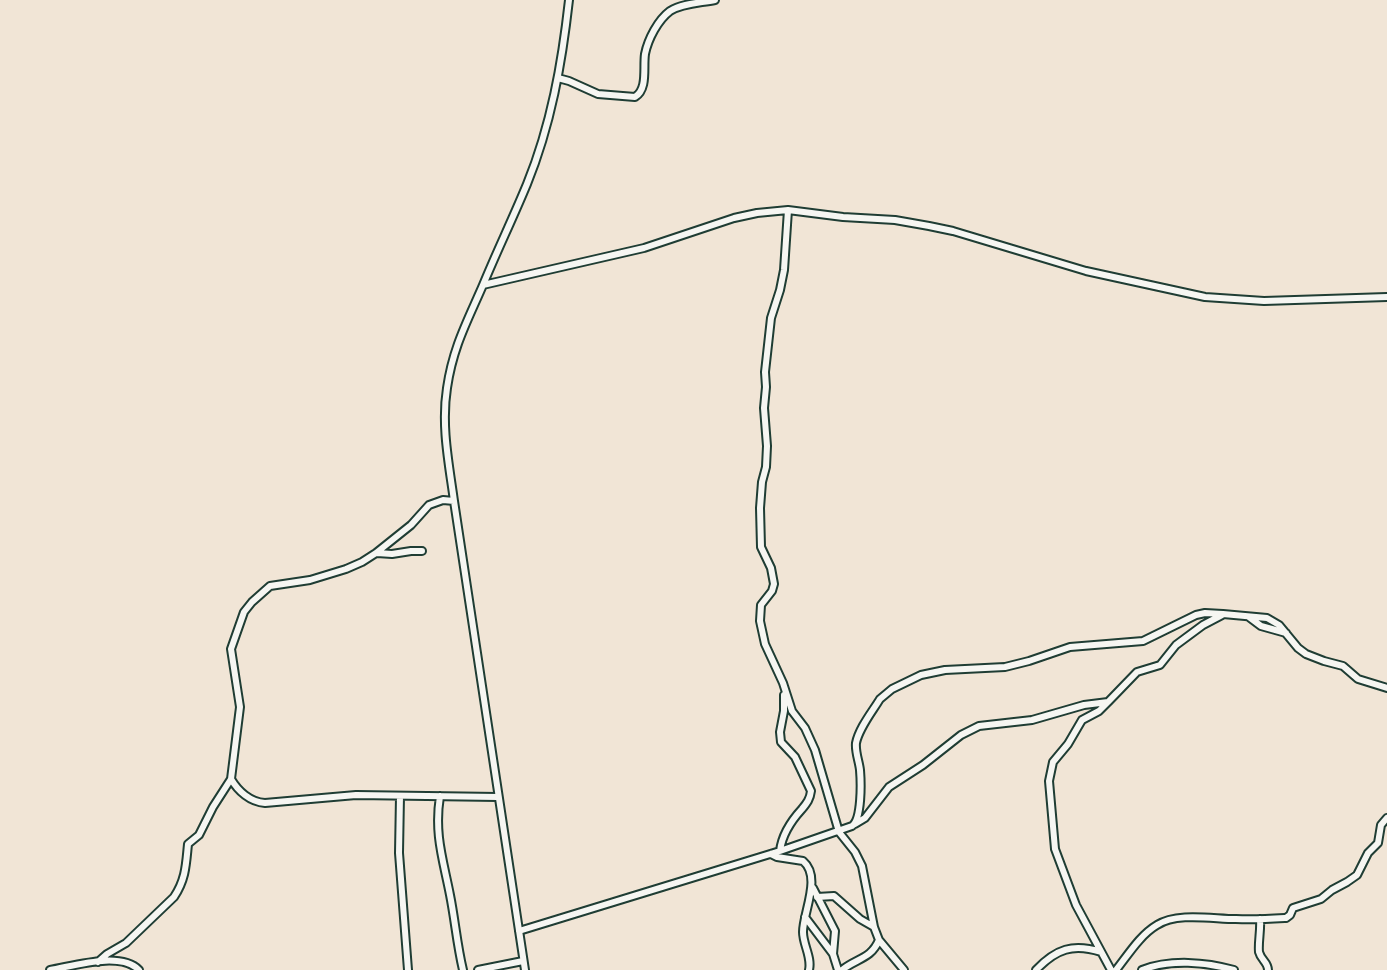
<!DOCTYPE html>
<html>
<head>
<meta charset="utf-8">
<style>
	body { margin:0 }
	canvas { display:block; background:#f1e5d6 }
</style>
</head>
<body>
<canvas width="1387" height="970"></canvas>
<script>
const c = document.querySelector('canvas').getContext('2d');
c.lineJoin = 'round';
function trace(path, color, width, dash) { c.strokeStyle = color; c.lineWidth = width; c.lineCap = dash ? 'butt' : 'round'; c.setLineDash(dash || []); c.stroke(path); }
const street = new Path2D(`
	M558,78L569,81L598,94L635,97C648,89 643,68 645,54C648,39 658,20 670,11C683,3 701,3 715,0
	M788,210L784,270L780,290L771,318L765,372L766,387L764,408L767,446L766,467L762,482L760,508L761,547L771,568L774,584L772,591L761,605L760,621L765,644L783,683L792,711L805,728L815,750L839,832L855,852L862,866L874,927L879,940L904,970
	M483,285L644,248L734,218L757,213L788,210L843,217L895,220L929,226L953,231L1086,271L1205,297L1264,301L1387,297
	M454,501L443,500L429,505L411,525L376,553L362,562L346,569L310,580L270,586L252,602L244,612L231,649L240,707L231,779C238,791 250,802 265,803L356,795L498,797
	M377,553L392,554L411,551H422
	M1249,617L1261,626L1286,633
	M1108,702L1099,711L1082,720L1068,744L1053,762L1049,781L1055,849L1076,905L1111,970
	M400,796L399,853L408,970
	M440,796C434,834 443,859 450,895C455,920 457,945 463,970
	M855,824L865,818L889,787L923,765L961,735L979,726L1032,720L1084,705L1108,702L1137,672L1160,665L1176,645L1203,625L1222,615
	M780,851C782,834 791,821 802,809C807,803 810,799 811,791L795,757L781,742L780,732L784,711V695
	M771,854L777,857L803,861C822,877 803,912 803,932C803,945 812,957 809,970
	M813,888L835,931L833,954
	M817,897L834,896L860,919L874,927
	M805,917L833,954L838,970
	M1260,919C1261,930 1258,942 1259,952C1261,960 1268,962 1268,970
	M519,931L780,851L852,826C862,819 861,782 860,770C859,761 855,752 856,743C859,728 872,712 880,699L892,689L921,675L945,670L1005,667L1029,661L1070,647L1143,641L1196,615L1205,613L1223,614L1267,618L1279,625L1298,648L1306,654L1324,661L1343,666L1358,679L1387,688
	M98,962L107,954L126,943L174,897C186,879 186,864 188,844L199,835L213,807L231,779
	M50,970C74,966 120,951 139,970
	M478,970L523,961
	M525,970L454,501C449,464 441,426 447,388C453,347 467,322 483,285C497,251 513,218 527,184C551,125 562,63 569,0
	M842,970C857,958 871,959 879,940
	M1036,970C1056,949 1073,943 1101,952
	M1116,970C1128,955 1140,935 1157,925C1177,912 1213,919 1236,919C1253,920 1269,919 1286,918L1290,915L1293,908L1321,899L1332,890L1347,882L1357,875L1368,853L1378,843L1381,825L1387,818
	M1142,970C1170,959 1206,962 1234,970`);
trace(street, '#1f3d34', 10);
trace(street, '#f6f6f2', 6);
</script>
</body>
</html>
